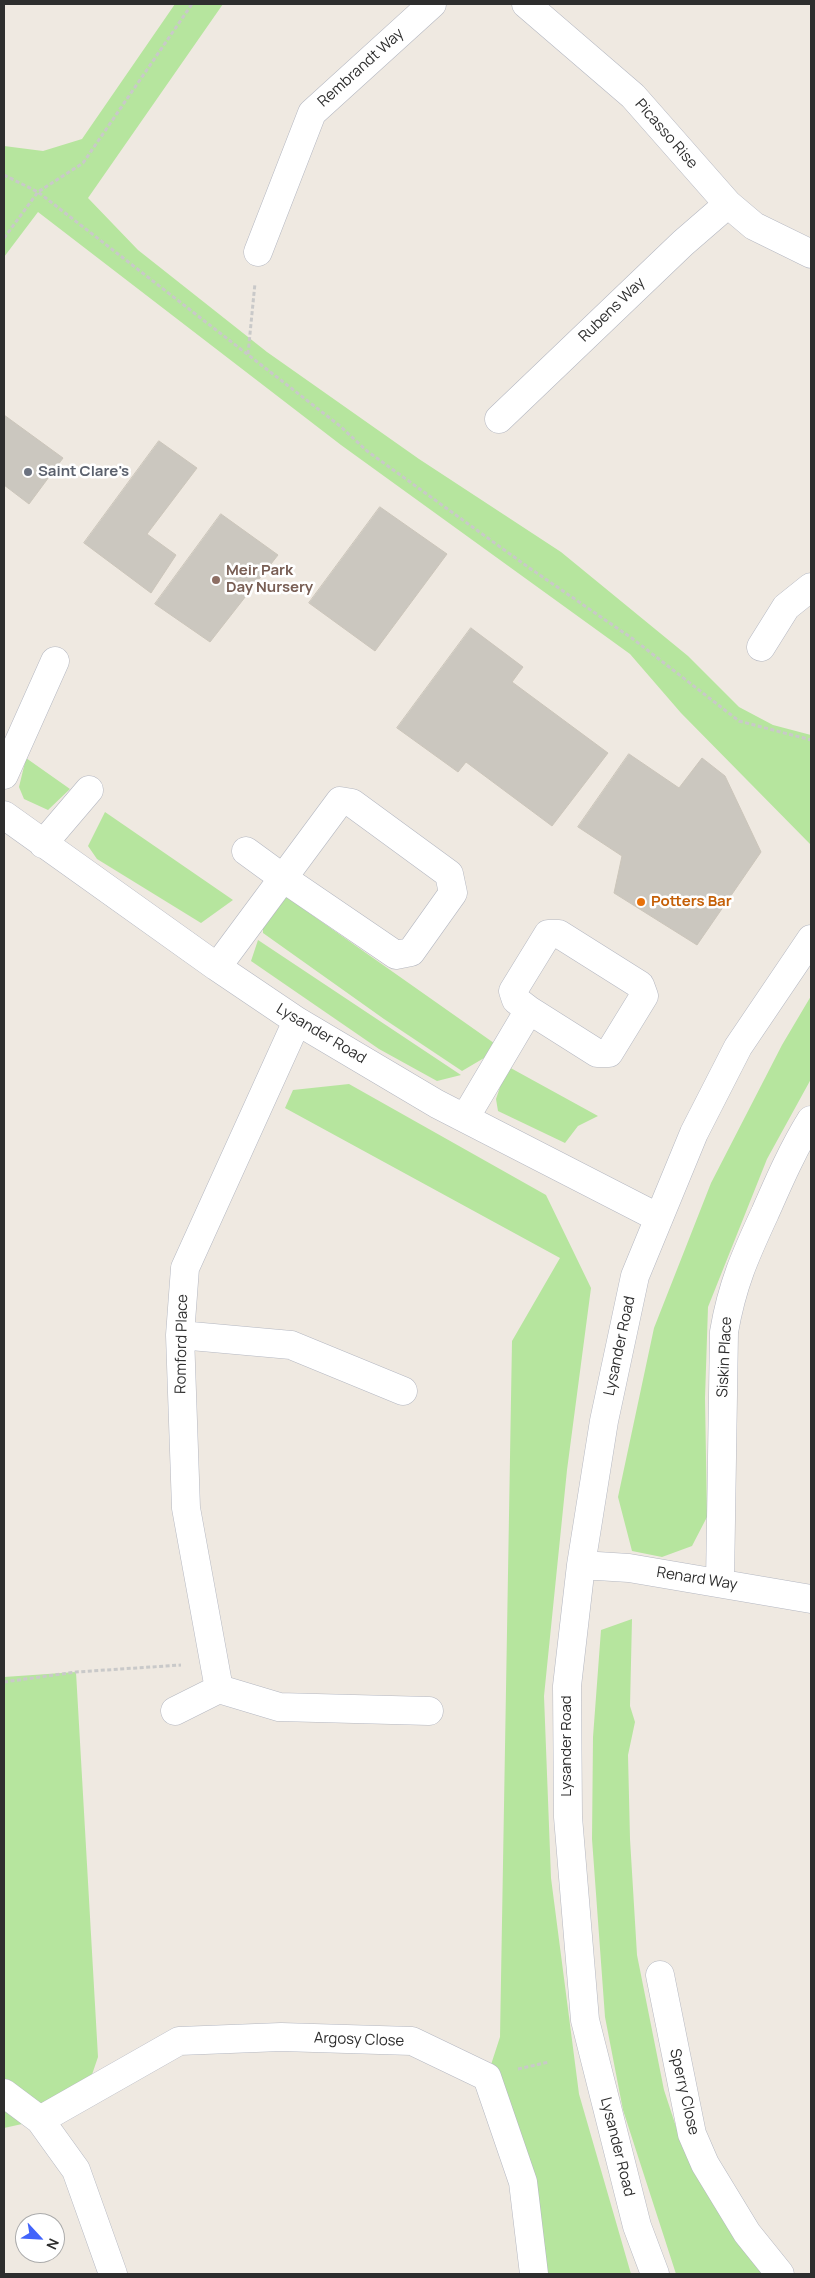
<!DOCTYPE html>
<html>
<head>
<meta charset="utf-8">
<style>
	body { margin:0 }
	#map { position:relative; width:815px; height:2278px; overflow:hidden; background:#efe9e1; font-family:Manrope,sans-serif }
	canvas { display:block }
	.frame { position:absolute; inset:0; border:5px solid #2e2e2e; pointer-events:none }
	.north { position:absolute; left:15px; top:2213px; width:50px; height:50px; box-sizing:border-box; background:#fff; border:1px solid #ababab; border-radius:50%; rotate:115deg; font-size:14px; font-weight:700; line-height:20px; text-align:center; color:#2e2e2e }
	.north::after { content:''; display:block; margin:auto; width:18px; height:22px; background:#4264fb; clip-path:polygon(50% 0,100% 100%,50% 72%,0 100%) }
</style>
</head>
<body>
<div id="map">
<canvas width="815" height="2278"></canvas>
<div class="frame"></div>
<div class="north">N</div>
</div>
<script>
const c = document.querySelector('canvas').getContext('2d');
c.lineJoin = 'round';
function fillPath(path, color) { c.fillStyle = color; c.fill(path, 'evenodd'); }
function trace(path, color, width, dash) { c.strokeStyle = color; c.lineWidth = width; c.lineCap = dash ? 'butt' : 'round'; c.setLineDash(dash || []); c.stroke(path); }
function label(font, color, halo, rows, align = 'center') {
  c.font = font + ' Manrope,sans-serif'; c.lineWidth = 5; c.setLineDash([]); c.textBaseline = 'middle'; c.strokeStyle = halo; c.fillStyle = color; for (const [text, x, y, turn = 0] of rows) {
    c.save(); c.translate(x, y); c.rotate((+turn || 0) * Math.PI / 180); c.textAlign = isNaN(turn) ? turn : align; if (halo) c.strokeText(text, 0, 0); c.fillText(text, 0, 0); c.restore();
  }
}
fillPath(new Path2D(`
	M175,4H223L88,198L138,250L267,352L419,459L561,552L688,656L739,707L773,725L811,735V845L681,713L630,654L341,445L38,212L4,257V146L43,151L82,139Z
	M26,758L70,789L48,810L24,799L19,787Z
	M105,812L233,900L201,923L97,859L88,846Z
	M285,896L501,1048L462,1071L384,1019L263,933V928Z
	M258,940L461,1075L437,1081L379,1049L251,961Z
	M811,996V1079L767,1159L708,1307L705,1398L707,1517L692,1546L662,1557L632,1551L618,1497L654,1328L711,1183L782,1045Z
	M507,1066L598,1116L578,1126L565,1143L498,1111L496,1099Z
	M349,1084L546,1195L591,1288L567,1470L544,1696L551,1878L579,2094L631,2274H534L487,2077L500,2037L512,1341L560,1258L285,1108L293,1090Z
	M632,1619L630,1706L635,1722L628,1755L630,1839L637,1955L664,2090L681,2142L694,2170L765,2274H676L623,2110L605,2017L592,1839L593,1737L601,1630Z
	M76,1672L98,2057L85,2095L40,2120L4,2128V1677Z`), '#b6e59e');
const building = new Path2D(`
	M4,415L63,458L29,504L4,485Z
	M159,441L197,468L147,534L176,555L151,593L84,543Z
	M380,507L447,554L375,651L309,603Z
	M221,514L278,555L210,642L155,604Z
	M471,628L523,667L512,682L608,753L552,826L466,762L458,772L397,728Z
	M629,754L679,788L702,758L725,776L761,852L697,945L614,893L622,856L578,827Z`);
fillPath(building, '#cbc7bf');
trace(building, '#cbc5ba', 1);
const minor = new Path2D(`
	M526,4L633,96L728,204L754,226L811,254
	M258,252L312,113L432,4
	M499,419L683,243L728,204
	M761,647L786,607L811,587
	M4,775L55,661
	M4,815L217,967L297,1021L437,1104L659,1218
	M43,844L89,790
	M217,967L283,878L396,955L411,952L453,893L449,874L352,803L340,801L283,878L246,851
	M465,1118L529,1010L597,1053H609L644,996L640,985L559,934H548L513,991L516,1000L529,1010
	M180,1335L291,1345L403,1391
	M581,1565L629,1568L811,1599
	M720,1582L724,1332C732,1285 745,1256 765,1213C779,1181 793,1149 811,1120
	M219,1689L186,1508L180,1335L185,1268L297,1021
	M175,1711L219,1689L279,1707L429,1711
	M660,1975L692,2134L705,2164L747,2233L780,2274
	M4,2093L40,2120L76,2170L113,2274
	M40,2120L179,2041L281,2037L412,2041L487,2077L523,2182L534,2274
	M655,2274L637,2226L585,2020L568,1817L567,1686L581,1565L604,1421L635,1276L694,1133L738,1047L811,939`);
trace(minor, '#b4b7c1', 29);
trace(new Path2D(`
	M4,175L38,192L340,426L367,451L528,567L633,639L739,721L811,740
	M4,238L38,192L83,163L192,4
	M248,354L255,283
	M4,1682L76,1672L181,1665
	M518,2069L549,2062`), '#c9c9c9', 3, [4, 2.5]);
trace(minor, '#fff', 28);
for (const [x, y, r, color] of [
	[28,472,5,"#6b7280"],
	[216,580,5,"#8d6e63"],
	[641,902,5,"#e8710a"]
]) { const dot = new Path2D(); dot.arc(x, y, r, 0, 2 * Math.PI); c.fillStyle = color; c.fill(dot); trace(dot, '#fff', 2); }
label('15px', '#2e2e2e', '#fff', [
	["Rembrandt Way",361,68,-42],
	["Picasso Rise",666,134,49],
	["Rubens Way",612,310,-44],
	["Lysander Road",321,1034,31],
	["Romford Place",182,1344,-89],
	["Lysander Road",620,1346,-78],
	["Siskin Place",725,1357,-87],
	["Renard Way",697,1579,9],
	["Lysander Road",567,1746,-90],
	["Argosy Close",359,2040,2],
	["Sperry Close",684,2092,77],
	["Lysander Road",617,2147,76]
]);
label('bold 15px', '#5b616d', '#fff', [
	["Saint Clare's",38,472]
], 'left');
label('bold 15px', '#785e54', '#fff', [
	["Meir Park",226,571],
	["Day Nursery",226,588]
], 'left');
label('bold 15px', '#c56008', '#fff', [
	["Potters Bar",651,902]
], 'left');
</script>
</body>
</html>
